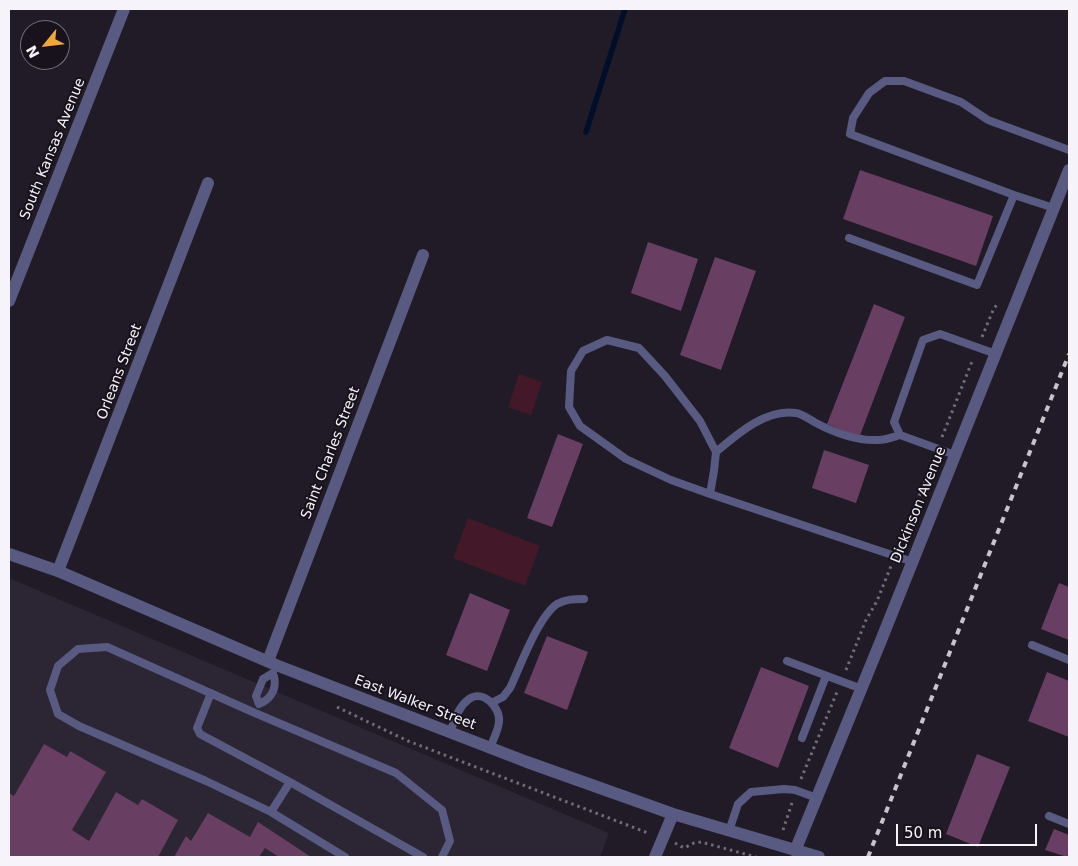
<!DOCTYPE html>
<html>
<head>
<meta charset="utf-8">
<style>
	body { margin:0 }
	#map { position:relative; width:1078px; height:866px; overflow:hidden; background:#201b26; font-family:"DejaVu Sans",sans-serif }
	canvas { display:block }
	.frame { position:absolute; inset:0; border:10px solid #f6f3fa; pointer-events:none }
	.north { position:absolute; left:20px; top:20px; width:50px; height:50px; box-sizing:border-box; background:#17121c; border:1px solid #706c75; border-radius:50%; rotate:241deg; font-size:14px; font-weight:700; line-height:20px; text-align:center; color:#f6f3fa }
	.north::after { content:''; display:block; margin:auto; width:18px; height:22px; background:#eea73d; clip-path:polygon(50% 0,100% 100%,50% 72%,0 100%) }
	.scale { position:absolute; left:896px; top:824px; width:141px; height:22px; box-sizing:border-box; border:2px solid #f6f3fa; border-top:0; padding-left:6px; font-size:15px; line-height:18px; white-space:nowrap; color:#f6f3fa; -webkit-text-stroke:4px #17121c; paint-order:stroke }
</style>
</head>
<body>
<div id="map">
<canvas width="1078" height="866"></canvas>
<div class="frame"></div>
<div class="north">N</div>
<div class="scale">50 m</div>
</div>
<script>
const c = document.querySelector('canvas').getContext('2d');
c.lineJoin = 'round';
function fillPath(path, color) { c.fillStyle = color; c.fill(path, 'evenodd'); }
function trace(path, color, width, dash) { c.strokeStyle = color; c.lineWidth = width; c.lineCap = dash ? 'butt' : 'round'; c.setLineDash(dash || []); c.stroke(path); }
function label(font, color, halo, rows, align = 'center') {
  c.font = font + ' "DejaVu Sans",sans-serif'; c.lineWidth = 4; c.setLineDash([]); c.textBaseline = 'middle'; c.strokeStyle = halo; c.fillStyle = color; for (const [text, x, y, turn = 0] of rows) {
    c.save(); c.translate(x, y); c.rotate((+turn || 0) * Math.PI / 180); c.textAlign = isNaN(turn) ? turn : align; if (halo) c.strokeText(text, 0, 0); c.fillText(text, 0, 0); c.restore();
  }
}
fillPath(new Path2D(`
	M9,578L609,833L600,857H9Z`), '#2c2534');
fillPath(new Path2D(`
	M519,374L542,382L531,415L508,407Z
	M468,518L540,546L525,586L453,558Z`), '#43192a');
trace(new Path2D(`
	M586,132L625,9`), '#000e2a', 5.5);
fillPath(new Path2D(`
	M860,170L993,216L976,266L843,219Z
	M648,242L698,259L681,311L631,293Z
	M715,257L756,271L721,370L680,355Z
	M874,304L905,317L859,438L827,424Z
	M558,434L583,444L552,527L527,518Z
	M824,450L869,465L856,503L812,488Z
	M1059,583L1069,587V640L1041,629Z
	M470,593L510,610L487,671L446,655Z
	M547,636L588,652L567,710L524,693Z
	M761,667L809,686L778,768L729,748Z
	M1047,672L1069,681V737L1028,721Z
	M44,744L67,757L70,751L106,772L72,830L89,841L116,792L138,805L142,799L178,820L158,857H9V793L14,796Z
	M977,754L1010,767L978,847L946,834Z
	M208,813L250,837L258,822L311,857H279L265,848L259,857H174L186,836L191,841Z
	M1054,829L1069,835V852L1067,857L1045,850Z`), '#683e63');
trace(new Path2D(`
	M982,337L994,308L997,305
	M942,437L973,359
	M900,544L934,459
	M846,670L866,620L877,601L891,566
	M337,707L408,741L648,833
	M801,779L837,692
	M783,830L792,803
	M675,843L684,848L694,843L701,842L756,857`), '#716d76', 3, [2.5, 4]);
trace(new Path2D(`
	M1014,195L850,134L853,118L869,93L885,81H904L961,102L988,120L1069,150
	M849,238L977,285L1014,195L1054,208
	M716,452C736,435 766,408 796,413C803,414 810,420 816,423C835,433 856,441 878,440C885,440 893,437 900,435
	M955,455L900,435L894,422L923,340L940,334L996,354
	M710,494L714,471L716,452L700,421L665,376L639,348L607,340L583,351L571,371L569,407L580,426L626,459L671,480L710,494L913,562
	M1032,645L1069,660
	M787,661L862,689
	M273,673C278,687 272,699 259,704L256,696L263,679Z
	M211,693L197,728L200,734L290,782L271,812
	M493,702L503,697L510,688C520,667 538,617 557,604C566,599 574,599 584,599
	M450,732C455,720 458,707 469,699C483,689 501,708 499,722C498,731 493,740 490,748
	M802,738L826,676
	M290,782L423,857
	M1049,816L1069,824
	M729,831L738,804L751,792L784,789L795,790L817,798
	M345,857L271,812L206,781L79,726L58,714L50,690L58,666L78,649L107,647L255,713L396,773L442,810L450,841L442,857`), '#585a82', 8);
trace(new Path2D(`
	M9,301L124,9
	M58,571L208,183
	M268,661L423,255`), '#585a82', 12);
trace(new Path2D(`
	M9,554L58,571L276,665L527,762L673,814L819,857
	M795,851L882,638L1069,170
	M655,857L673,814`), '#585a82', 12);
trace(new Path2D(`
	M868,857L1069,354`), '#c7c3cb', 4, [6, 6]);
label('14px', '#f6f3fa', '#17121c', [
	["South Kansas Avenue",53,149,-68],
	["Orleans Street",120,372,-69],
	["Saint Charles Street",331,453,-69],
	["Dickinson Avenue",919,505,-68],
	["East Walker Street",415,703,21]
]);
</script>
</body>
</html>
